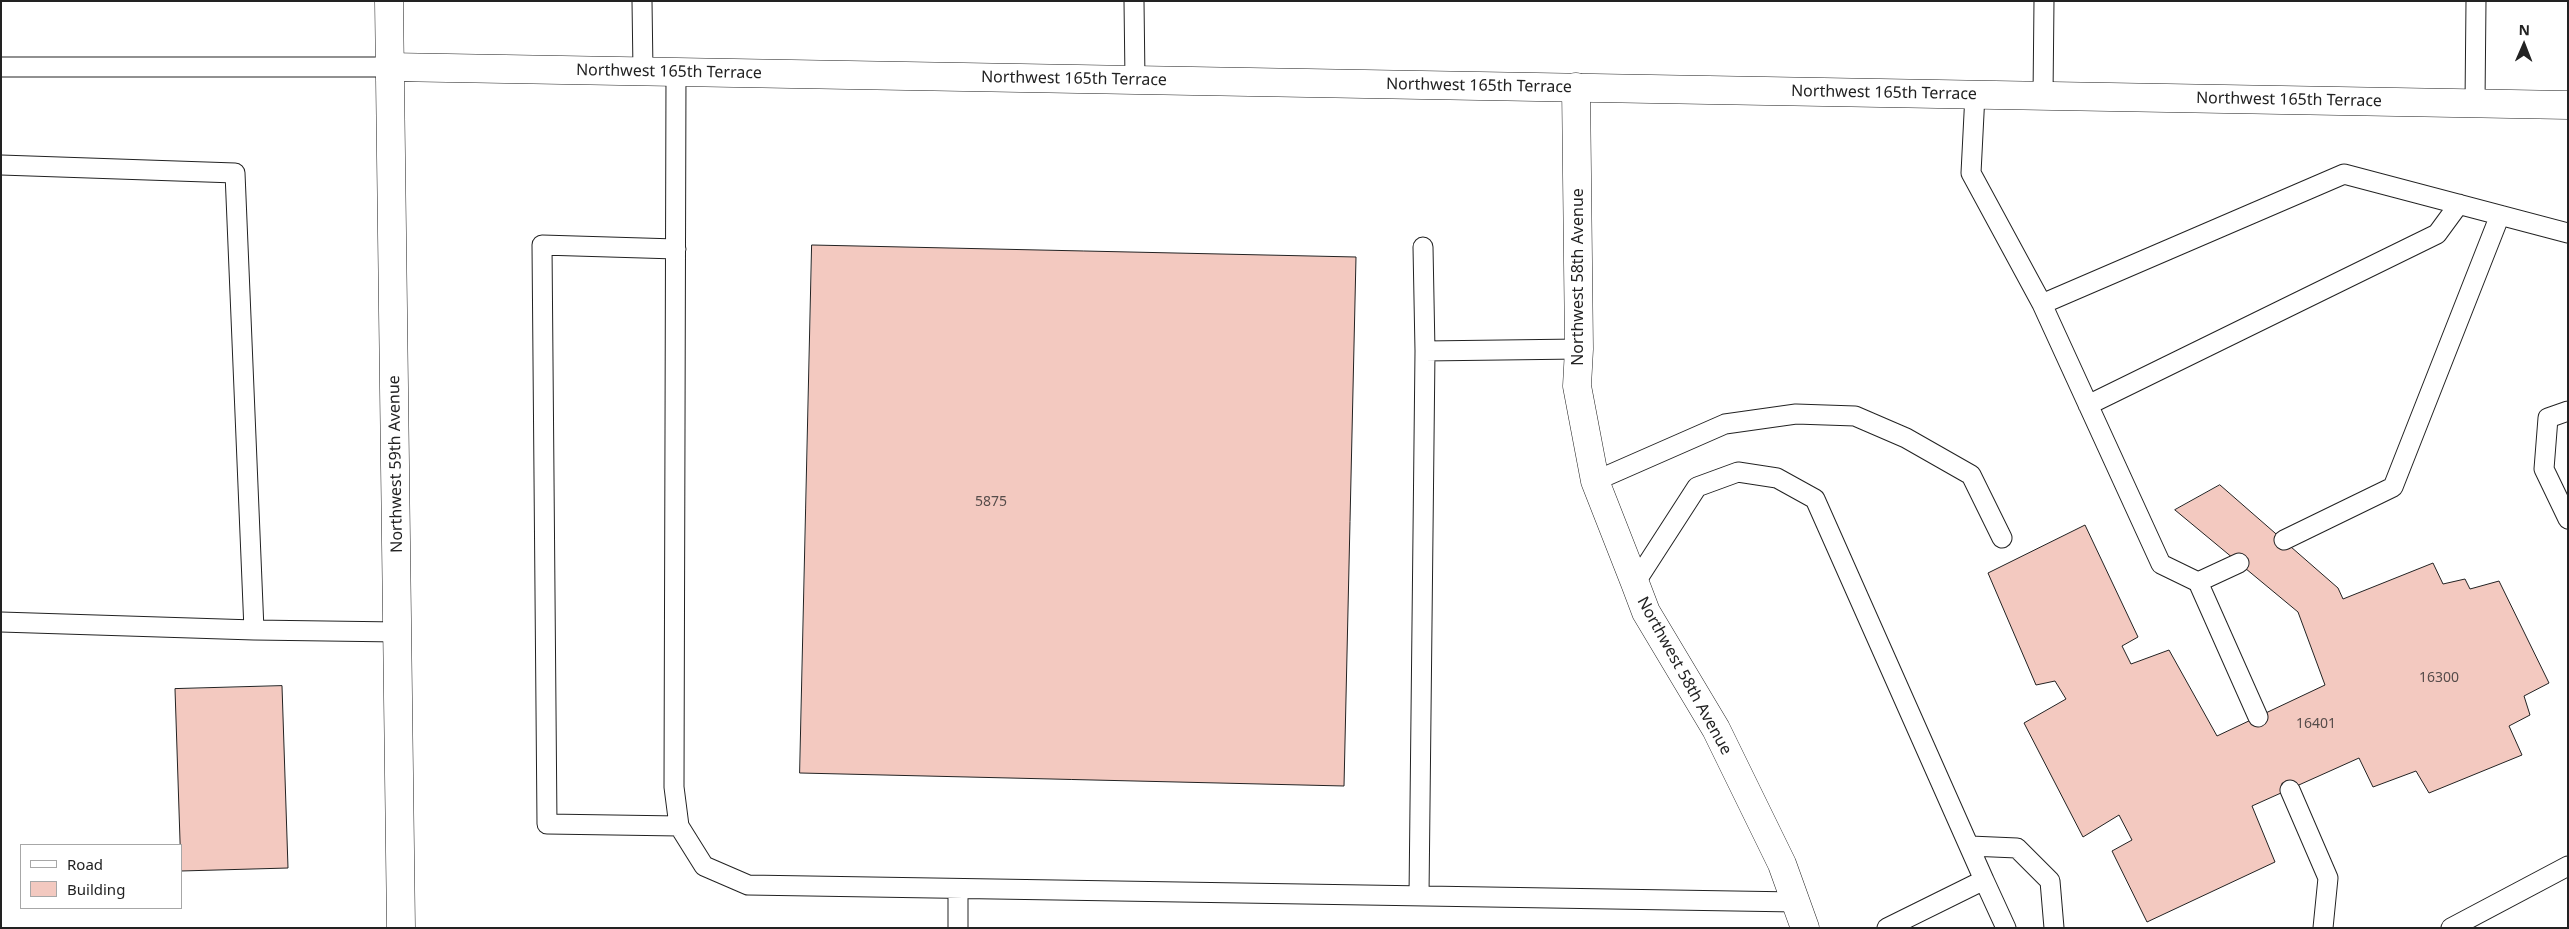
<!DOCTYPE html>
<html>
<head>
<meta charset="utf-8">
<style>
	body { margin:0 }
	#map { position:relative; width:2569px; height:929px; overflow:hidden; background:#fff; font-family:"Noto Sans",sans-serif }
	canvas { display:block }
	.frame { position:absolute; inset:0; border:2px solid #222; pointer-events:none }
	.legend { position:absolute; left:20px; top:844px; width:162px; height:65px; box-sizing:border-box; background:#fff; border:1px solid #a7a7a7; margin:0; padding:6px 9px; list-style:none; font-size:15px; color:#222 }
	.legend li { display:flex; align-items:center; gap:10px; height:25px }
	.legend b { width:25px; border:1px solid #a7a7a7 }
	.north { position:absolute; left:2499px; top:20px; width:50px; height:50px; -webkit-text-stroke:4px #fff; paint-order:stroke; rotate:1deg; font-size:14px; font-weight:700; line-height:20px; text-align:center; color:#222 }
	.north::after { content:''; display:block; margin:auto; width:18px; height:22px; background:#222; clip-path:polygon(50% 0,100% 100%,50% 72%,0 100%) }
</style>
</head>
<body>
<div id="map">
<canvas width="2569" height="929"></canvas>
<div class="frame"></div>
<ul class="legend">
<li><b style="height:6px;background:#fff"></b>Road</li>
<li><b style="height:14px;background:#f3c9c0"></b>Building</li>
</ul>
<div class="north">N</div>
</div>
<script>
const c = document.querySelector('canvas').getContext('2d');
c.lineJoin = 'round';
function fillPath(path, color) { c.fillStyle = color; c.fill(path, 'evenodd'); }
function trace(path, color, width, dash) { c.strokeStyle = color; c.lineWidth = width; c.lineCap = dash ? 'butt' : 'round'; c.setLineDash(dash || []); c.stroke(path); }
function label(font, color, halo, rows, align = 'center') {
  c.font = font + ' "Noto Sans",sans-serif'; c.lineWidth = 4; c.setLineDash([]); c.textBaseline = 'middle'; c.strokeStyle = halo; c.fillStyle = color; for (const [text, x, y, turn = 0] of rows) {
    c.save(); c.translate(x, y); c.rotate((+turn || 0) * Math.PI / 180); c.textAlign = isNaN(turn) ? turn : align; if (halo) c.strokeText(text, 0, 0); c.fillText(text, 0, 0); c.restore();
  }
}
const building = new Path2D(`
	M812,245L1356,257L1344,786L800,773Z
	M2220,485L2338,588L2343,599L2433,563L2443,584L2465,579L2470,589L2499,581L2549,683L2524,696L2530,715L2509,726L2522,755L2429,793L2416,771L2373,787L2359,758L2252,806L2275,862L2147,922L2112,851L2132,840L2119,815L2083,837L2024,723L2066,699L2055,681L2036,685L1988,573L2085,525L2138,637L2122,646L2131,664L2169,650L2217,736L2325,685L2298,612L2175,510Z
	M282,686L288,868L181,871L175,689Z`);
fillPath(building, '#f3c9c0');
trace(building, '#222', 1);
const service = new Path2D(`
	M642,1L643,71
	M1134,1L1135,80
	M1,67H390
	M676,72L674,787L679,826L704,866L748,885L1796,902
	M1975,94L1971,173L2042,304L2161,564L2198,582
	M2043,96L2044,1
	M2475,103L2476,1
	M1,165L235,173L254,630
	M676,249L542,245L547,824L679,826
	M2042,304L2344,174L2568,233
	M1425,351L1579,349
	M2088,405L2437,234L2459,204
	M2568,411L2548,418L2544,469L2568,519
	M1595,481L1725,424L1796,414L1855,416L1906,438L1971,475L2002,538
	M2284,540L2393,487L2500,215
	M2239,563L2198,582L2258,717
	M1635,583L1697,487L1738,472L1777,478L1815,499L1984,880L1887,928
	M1,622L254,630L398,632
	M2290,790L2328,878L2323,928
	M1970,846L2017,848L2050,881L2054,928
	M1984,880L2006,928
	M1419,896L1425,351L1423,247
	M958,928V889
	M2451,928L2568,866`);
const minor = new Path2D(`
	M1576,87L1579,349L1577,386L1595,481L1635,583L1646,612L1716,729L1782,864L1805,928`);
const tertiary = new Path2D(`
	M389,1L401,928
	M390,67L2568,105`);
trace(service, '#222', 21);
trace(minor, '#222', 29);
trace(tertiary, '#222', 29);
trace(service, '#fff', 19);
trace(minor, '#fff', 28);
trace(tertiary, '#fff', 28);
label('14px', '#564c4a', null, [
	["5875",991,502],
	["16300",2439,678],
	["16401",2316,724]
]);
label('16px', '#222', '#fff', [
	["Northwest 165th Terrace",669,72,1],
	["Northwest 165th Terrace",1074,79,1],
	["Northwest 165th Terrace",1479,86,1],
	["Northwest 165th Terrace",1884,93,1],
	["Northwest 165th Terrace",2289,100,1],
	["Northwest 58th Avenue",1578,277,-90],
	["Northwest 59th Avenue",396,464,-91],
	["Northwest 58th Avenue",1684,676,61]
]);
</script>
</body>
</html>
